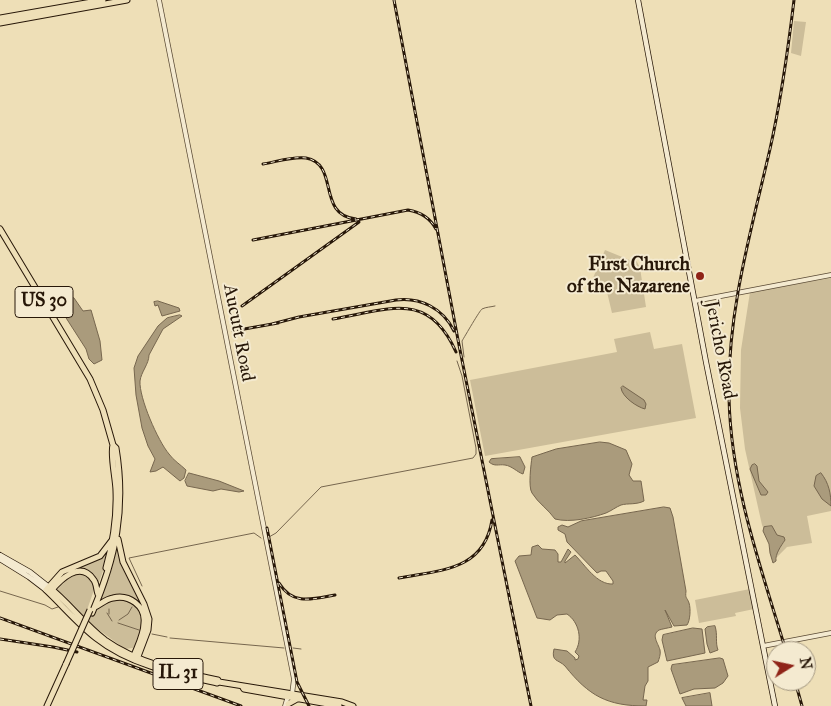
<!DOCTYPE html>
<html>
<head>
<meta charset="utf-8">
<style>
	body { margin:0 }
	#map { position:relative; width:831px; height:706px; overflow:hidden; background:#eedfb7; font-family:"IM FELL Great Primer",serif }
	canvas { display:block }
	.north { position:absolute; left:766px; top:641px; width:50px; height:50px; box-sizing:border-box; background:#f4ead0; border:1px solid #a29680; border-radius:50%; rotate:80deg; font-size:14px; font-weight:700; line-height:20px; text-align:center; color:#271708 }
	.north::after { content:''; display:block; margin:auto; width:18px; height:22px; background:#8f2418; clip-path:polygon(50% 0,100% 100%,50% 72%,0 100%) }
</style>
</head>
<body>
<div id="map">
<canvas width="831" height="706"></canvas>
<div class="north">N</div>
</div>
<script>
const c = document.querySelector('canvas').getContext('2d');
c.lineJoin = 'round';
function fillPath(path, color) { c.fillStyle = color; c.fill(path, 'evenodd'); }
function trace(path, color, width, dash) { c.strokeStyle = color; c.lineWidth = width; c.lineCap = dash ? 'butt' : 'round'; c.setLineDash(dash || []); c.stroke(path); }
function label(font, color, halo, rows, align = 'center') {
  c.font = font + ' "IM FELL Great Primer",serif'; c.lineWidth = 4; c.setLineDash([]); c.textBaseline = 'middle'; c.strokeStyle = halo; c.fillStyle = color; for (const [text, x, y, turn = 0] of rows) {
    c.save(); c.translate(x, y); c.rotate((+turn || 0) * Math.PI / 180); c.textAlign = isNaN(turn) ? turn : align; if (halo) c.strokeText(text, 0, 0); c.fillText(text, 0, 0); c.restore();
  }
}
fillPath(new Path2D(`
	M794,21L806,22L801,56L791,53Z
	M605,250L632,261L636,260L640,268L646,307L612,313L607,292L593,278Z
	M831,278V511L807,516L812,543L787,547L777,557L762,525L745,449L740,408L741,350L750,292Z
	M650,332L654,349L682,344L696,418L485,456L470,380L617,352L614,339Z
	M118,544L143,605L142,606L127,597L99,603L110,575Z
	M109,548L104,568L97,588V583L81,570L54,586L63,574L96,559Z
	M82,573L90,577L95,587L87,610L93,616C117,577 160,610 133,648L125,649L92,625L58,591L57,586L70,575Z
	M750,589L754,609L735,613L736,616L699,623L695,600Z`), '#ccbd99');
const water = new Path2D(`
	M74,298L83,311L91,310L100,341L102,360L94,364L89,359L86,349L61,310V303Z
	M158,301L179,308L180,311L162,316L158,305L155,306L154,302Z
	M180,315L182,316L163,329L149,355C149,364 141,372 140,381C139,398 158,441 169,454C173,460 181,465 186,470L184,478L180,481L163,467L156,471L150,472L155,459L148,446L142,428L136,395L134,368L138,356L158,326L167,318Z
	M623,386L644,400L646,404L645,409C637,407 622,397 621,388Z
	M600,442L609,443L626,450L632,464L629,475L633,481H641L644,501C636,505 628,503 621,505C616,507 611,511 606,513C592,518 570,523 555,519C548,509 538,503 532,493C528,487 531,464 532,457L556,449Z
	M520,457L525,467L523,474C517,472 512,466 505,465C498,464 495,467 489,462L491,459Z
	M755,464L757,466L759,481L768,492L766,495H761L750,469L752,465Z
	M189,473L219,481L244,491L239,492L221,489L213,491L187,486L185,481Z
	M821,473C829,483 831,494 831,506L822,499L814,486L816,476Z
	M664,507L670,508L673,517L686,591C685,599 687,597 689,603C691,609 690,621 687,625L674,626L665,610L672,627C668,628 662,629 659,630C651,635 658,643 660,650C661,654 659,659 658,662L648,667V681L645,686L643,700H647L646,706C607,706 589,696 565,666C558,659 551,662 554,649L567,651L575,658V660L578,659L579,656L575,652C583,640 579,622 567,614L557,615L550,620L537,618L515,561L519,556L531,555L532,547L538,545L542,549L555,550L558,554V562H561L568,549L571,552L565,561V563L575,555C585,565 597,585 613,584V581L606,571H601L597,573L567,542L565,534L558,530V527L562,525L568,527L581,521Z
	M772,526L777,535L784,537L785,540C781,546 775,554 776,561L773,563L770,553L769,544L763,531L764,527Z
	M715,626C718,635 715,642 718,650L710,653L707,644L705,629L707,627Z
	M693,628L702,629L705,653L667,661L662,640L663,635Z
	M720,658L723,659L728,676L723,683L715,688L694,689L680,694L671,669L672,665Z
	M710,693L712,706H686L682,698Z`);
fillPath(water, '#aa9b7c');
trace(water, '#76664e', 1);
trace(new Path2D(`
	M464,357L462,341C465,336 480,310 482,309C486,307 491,307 495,306
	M269,537L276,533L321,487L473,458L476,454V448L462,376L457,361
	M142,586L129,558L254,533L261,538
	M0,591L45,605L52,609L58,607
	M107,613L112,621
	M109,614V609
	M119,620L128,614L132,607
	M118,623L139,630
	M152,634L167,637
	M170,638L284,648
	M293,648L301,649`), '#76664e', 1);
const tertiary = new Path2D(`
	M159,0L294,679L292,694
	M695,301L831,275
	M763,646L831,633
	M285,706L288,696`);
const secondary = new Path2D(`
	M638,0L706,362L775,706
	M0,555L30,572L49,587
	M0,559L29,577L46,590`);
const primary = new Path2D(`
	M0,18L103,0
	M0,23L127,0
	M0,229L90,379L103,410L113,445L116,448C126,508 116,558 92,613
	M113,539L100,556L62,572L46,590C63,606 78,624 96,638C130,665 176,674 217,683L219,682
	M118,539L123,562L144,604L149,619L148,630L137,659
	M106,568C113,543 117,517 116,491C116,480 110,454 113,445
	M49,587C69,603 84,624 105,640C137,663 180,672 218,680L219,682L342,702L353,706
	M51,591C60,580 80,560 93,579C97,583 96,589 98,594
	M95,607C101,604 106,599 113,598C129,594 146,606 144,623C144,635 137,647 133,658
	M242,686L244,689L339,706
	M288,704L297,699
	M47,706L66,664`);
trace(tertiary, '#594934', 5.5);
trace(secondary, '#271708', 6);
trace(primary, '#271708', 7);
trace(tertiary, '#f4ead0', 4);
trace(secondary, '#f4ead0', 4.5);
trace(primary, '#eedfb7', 5);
const rail = new Path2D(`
	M394,0L459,345L531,706
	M263,164C276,162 293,156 306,158C340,164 316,215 356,219
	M253,240L408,210C421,212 430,218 436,229
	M242,306L359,222
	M333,319C388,310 428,289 456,352
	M272,324L299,317L396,300C420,297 443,308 454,331
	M233,331L278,323
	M267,528L297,682L309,706
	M399,578C440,570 484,571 492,520
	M279,583C293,606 313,599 335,595
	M0,618L241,706
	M0,639L53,647L77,652
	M786,651C761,568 731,485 729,398C727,313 751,231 770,149C781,100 788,50 794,0
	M795,681L802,706`);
trace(rail, '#271708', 3);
trace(rail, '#f4ead0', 1, [4]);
const primaryBridge = new Path2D(`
	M66,664L90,610`);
trace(primaryBridge, '#271708', 7, []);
trace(primaryBridge, '#eedfb7', 5);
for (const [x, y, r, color] of [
	[700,276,5,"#8f2418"]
]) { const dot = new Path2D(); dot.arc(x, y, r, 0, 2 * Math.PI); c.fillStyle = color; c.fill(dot); trace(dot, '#f4ead0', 2); }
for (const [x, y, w] of [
	[44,302,58],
	[178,674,50]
]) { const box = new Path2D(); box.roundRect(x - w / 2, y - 15.5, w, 31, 4); c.fillStyle = '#f4ead0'; c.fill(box); trace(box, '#271708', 1); }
label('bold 18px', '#271708', null, [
	["US 30",44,302],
	["IL 31",178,674]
]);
label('bold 19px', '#271708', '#f4ead0', [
	["First Church",690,265],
	["of the Nazarene",690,287]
], 'right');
label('19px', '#271708', '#f4ead0', [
	["Aucutt Road",238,333,79],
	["Jericho Road",720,350,79]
]);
</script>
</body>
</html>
